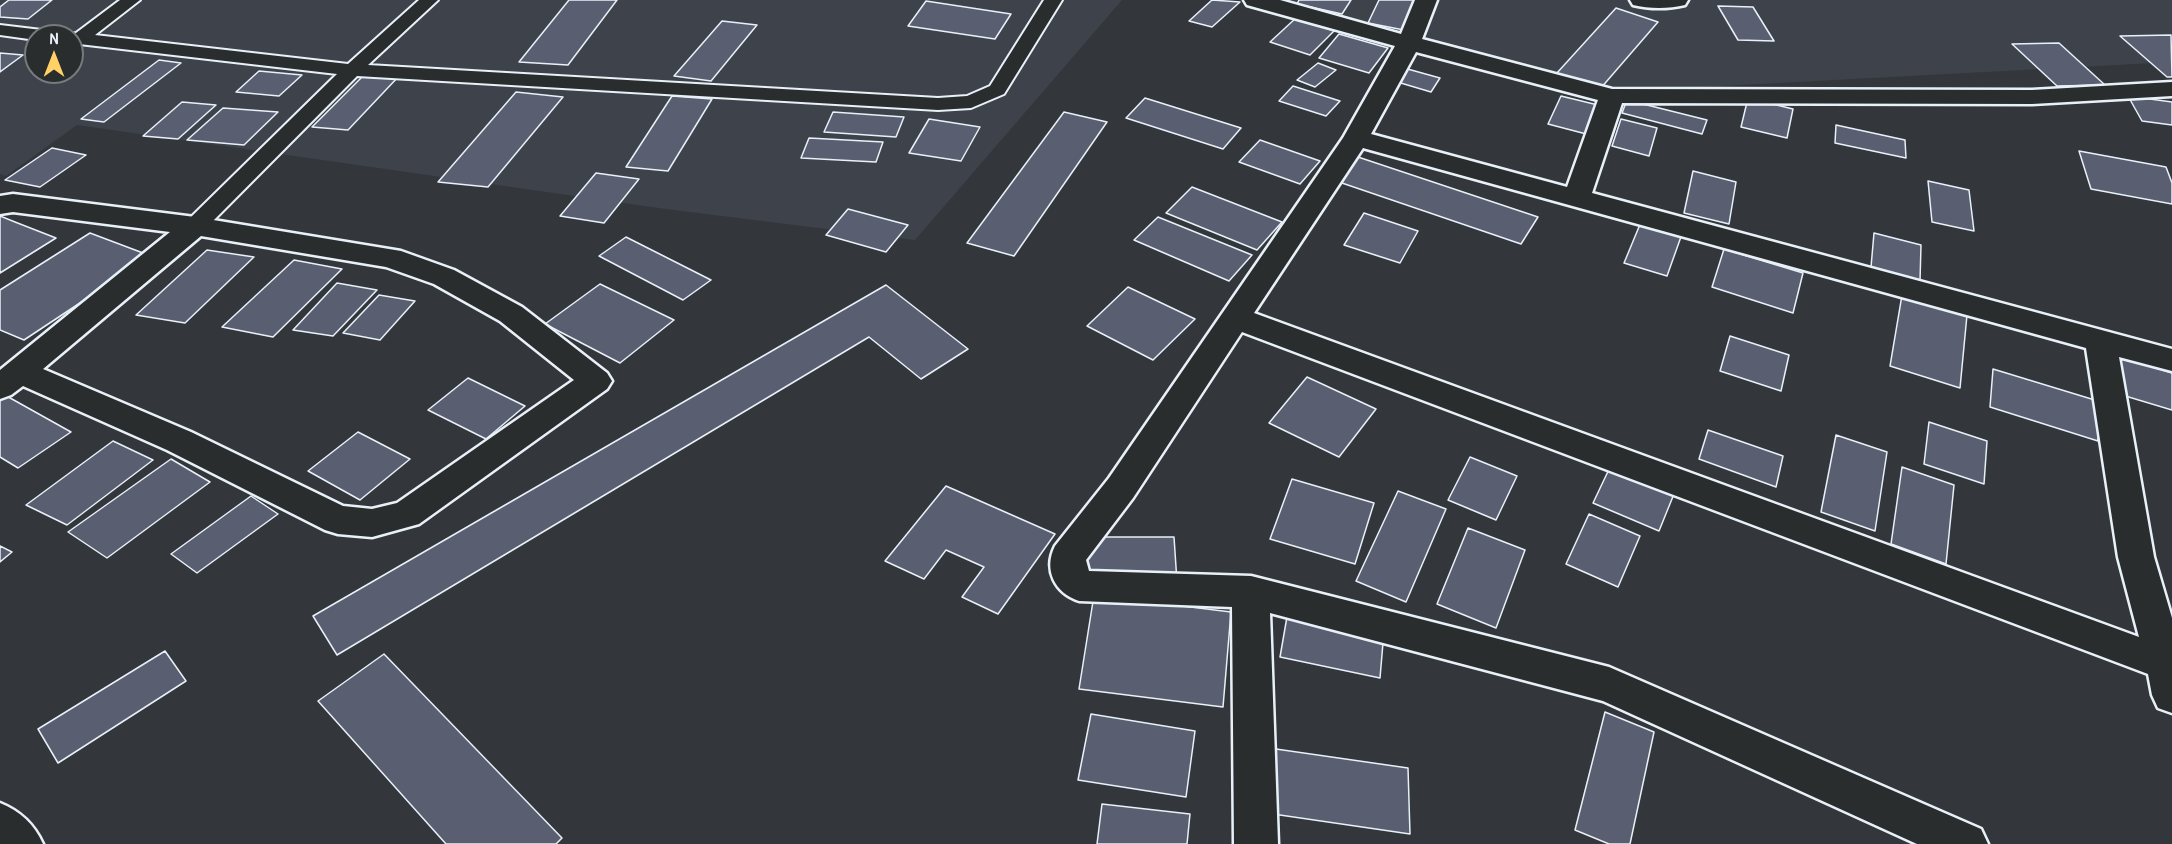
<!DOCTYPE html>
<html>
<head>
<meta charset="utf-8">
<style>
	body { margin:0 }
	#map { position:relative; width:2172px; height:844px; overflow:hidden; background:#33373b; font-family:"Patrick Hand",sans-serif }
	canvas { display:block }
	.north { position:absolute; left:24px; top:24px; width:60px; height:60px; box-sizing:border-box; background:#2a2d2e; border:2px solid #767b7f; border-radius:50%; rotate:0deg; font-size:16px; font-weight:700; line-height:24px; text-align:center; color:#e8f1f8 }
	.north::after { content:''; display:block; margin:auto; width:21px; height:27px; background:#ffd166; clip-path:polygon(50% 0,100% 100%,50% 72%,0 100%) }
</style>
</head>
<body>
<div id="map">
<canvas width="2172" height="844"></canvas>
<div class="north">N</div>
</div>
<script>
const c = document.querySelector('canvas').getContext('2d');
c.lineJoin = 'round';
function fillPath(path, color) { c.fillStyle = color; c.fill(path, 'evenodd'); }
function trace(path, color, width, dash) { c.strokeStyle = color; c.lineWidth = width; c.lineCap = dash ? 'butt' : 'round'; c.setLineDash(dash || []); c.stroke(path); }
fillPath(new Path2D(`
	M0,0H1122L915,240L666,209L77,125L6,176L0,174ZM36,36H72V72H36Z
	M1277,0H2172V62L1628,91Z`), '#3e434b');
const building = new Path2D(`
	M9,0H52L28,19L0,17V7Z
	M569,0H617L568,65L519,62Z
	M1212,0L1240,2L1212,27L1189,21Z
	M1299,0H1351L1342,14L1297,4Z
	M1379,0H1422L1409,31L1368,23Z
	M926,1L1011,14L995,39L908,26Z
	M1718,6L1753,7L1774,41L1738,40Z
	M1616,8L1658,22L1600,89L1556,74Z
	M1297,17L1336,29L1310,55L1270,42Z
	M722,21L757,25L711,81L674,76Z
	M1339,34L1388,48L1369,73L1319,58Z
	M2171,35L2172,77H2167L2120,36Z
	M2059,43L2105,85L2057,86L2012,44Z
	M0,53L23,55L0,72Z
	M159,60L181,63L104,122L81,119Z
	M1318,63L1336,70L1315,87L1297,80Z
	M1404,68L1440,78L1431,92L1394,81Z
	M259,71L302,75L279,96L236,92Z
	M366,73L400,75L348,130L312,127Z
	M1293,86L1340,101L1326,116L1279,101Z
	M516,92L563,97L488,187L438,182Z
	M672,96L712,99L668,171L626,167Z
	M1561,96L1602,106L1590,135L1548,124Z
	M2128,96L2172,102V125L2142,121Z
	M1145,98L1241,128L1223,149L1126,118Z
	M1748,98L1793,109L1787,138L1741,127Z
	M1627,100L1707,120L1702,134L1622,113Z
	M182,102L216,105L178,139L143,136Z
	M223,108L278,112L244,145L187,140Z
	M833,112L904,117L896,137L824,132Z
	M1064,112L1107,122L1014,256L967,243Z
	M929,119L980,127L961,161L909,153Z
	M1621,119L1657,128L1649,156L1612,146Z
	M1836,125L1905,140L1906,158L1835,143Z
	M809,138L883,142L876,162L801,158Z
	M1260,140L1320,161L1300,184L1239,162Z
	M52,148L86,155L40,187L5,180Z
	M2079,151L2166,167L2172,183V204L2091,189Z
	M1358,157L1538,217L1521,244L1339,182Z
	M1693,171L1736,182L1729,224L1684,213Z
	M596,173L639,179L604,223L560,216Z
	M1928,181L1969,190L1974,231L1932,222Z
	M1192,187L1282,222L1257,250L1166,213Z
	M848,209L908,225L886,252L826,235Z
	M1364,213L1418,231L1400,263L1344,245Z
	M0,216L15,222L56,238L0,273Z
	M1158,217L1252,255L1229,281L1134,240Z
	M1641,222L1682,234L1667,276L1624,263Z
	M90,233L151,256L24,340L0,330V290Z
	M1874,233L1921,245L1920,281L1871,267Z
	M626,237L711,280L683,300L599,256Z
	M1724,249L1803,273L1793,313L1712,287Z
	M207,250L254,257L185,323L136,315Z
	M294,260L342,269L273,337L222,327Z
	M337,283L377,290L333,336L293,330Z
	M600,284L674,320L620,363L545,324Z
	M886,285L968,349L921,379L869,337L337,655L313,616Z
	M1128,287L1195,319L1153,360L1087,326Z
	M379,295L415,301L380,340L343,333Z
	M1902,295L1967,315L1960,388L1890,366Z
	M1730,336L1789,355L1781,391L1720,371Z
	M2121,357L2172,373V410L2122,395Z
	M1993,369L2098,401V441L1990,407Z
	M1307,377L1376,409L1339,457L1269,423Z
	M468,378L525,406L486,439L428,410Z
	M3,394L71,432L18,468L0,457V396Z
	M1929,422L1987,441L1984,484L1924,464Z
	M1708,430L1783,456L1776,487L1699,459Z
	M358,432L410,459L360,500L308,471Z
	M1836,435L1887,452L1875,531L1821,512Z
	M113,441L153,460L67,525L26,505Z
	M1470,457L1517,476L1496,520L1448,500Z
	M171,459L210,482L107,558L68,532Z
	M1612,463L1676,489L1659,531L1593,503Z
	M1902,467L1954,485L1946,564L1891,544Z
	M1292,479L1374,503L1355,564L1270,539Z
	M946,486L1055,534L998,614L962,597L984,567L946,550L924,579L885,561Z
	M1398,491L1446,509L1406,602L1356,581Z
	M251,496L278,514L197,573L171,554Z
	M1589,514L1640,536L1618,587L1566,564Z
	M1468,528L1525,550L1496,628L1437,604Z
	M1085,537H1174L1177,582H1085Z
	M0,546L12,552L0,562Z
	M1094,595L1231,612L1223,707L1079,689Z
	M1288,611L1384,631L1380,678L1280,657Z
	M165,651L186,681L58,763L38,729Z
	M384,654L562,838L556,844H446L318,701Z
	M1605,712L1654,732L1630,844H1609L1575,830Z
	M1091,714L1195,731L1186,797L1078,780Z
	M1276,749L1408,768L1410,834L1273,814Z
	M1102,804L1190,814L1187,844H1097Z`);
fillPath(building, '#595f71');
trace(building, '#e8f1f8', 1.5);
const lane = new Path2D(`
	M120,0H140L95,35L348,64L419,0H438L368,65L938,98L967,96L990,86L1044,0H1062L1004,94L971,108L938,110L357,76L203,231L195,233L187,231L184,226L187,221L337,74L79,44L72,43V36H64L76,33Z
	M0,25L50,31L56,32L59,36H36V40L0,35Z`);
const street = new Path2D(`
	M1244,0H1280L1401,34L1415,0H1437L1422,39L1612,89L2032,90L2172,82V96L2032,104L1622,103L1592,193L2172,349V371L2119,357L2154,557L2172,618V713L2158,708L2152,695L2148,674L1242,332L1133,498L1086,560L1089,571L1251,576L1609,667L1981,829L1988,844H1917L1603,701L1270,613L1278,844H1234L1232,607L1079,601C1055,593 1043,570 1055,546L1109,478L1343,138L1395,46L1247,5ZM1416,52L1598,100L1567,187L1371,134ZM1363,148L2086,348L2118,557L2139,637L1254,313Z
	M1630,0H1688L1685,5C1669,9 1649,9 1633,5Z
	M13,194L195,217L401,251L454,270L522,307L607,373L612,381L607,389L419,524L372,537L338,534L325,530L167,450L23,386L11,395L0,399V370L170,232L13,212L0,214V196ZM201,236L386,267L434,284L500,321L574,380L397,503L372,509L343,506L191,432L43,369Z
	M0,803C20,811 34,824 43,844H0Z`);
trace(lane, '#e8f1f8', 4);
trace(street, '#e8f1f8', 5);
fillPath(lane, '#2a2d2e');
fillPath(street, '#2a2d2e');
</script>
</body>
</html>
